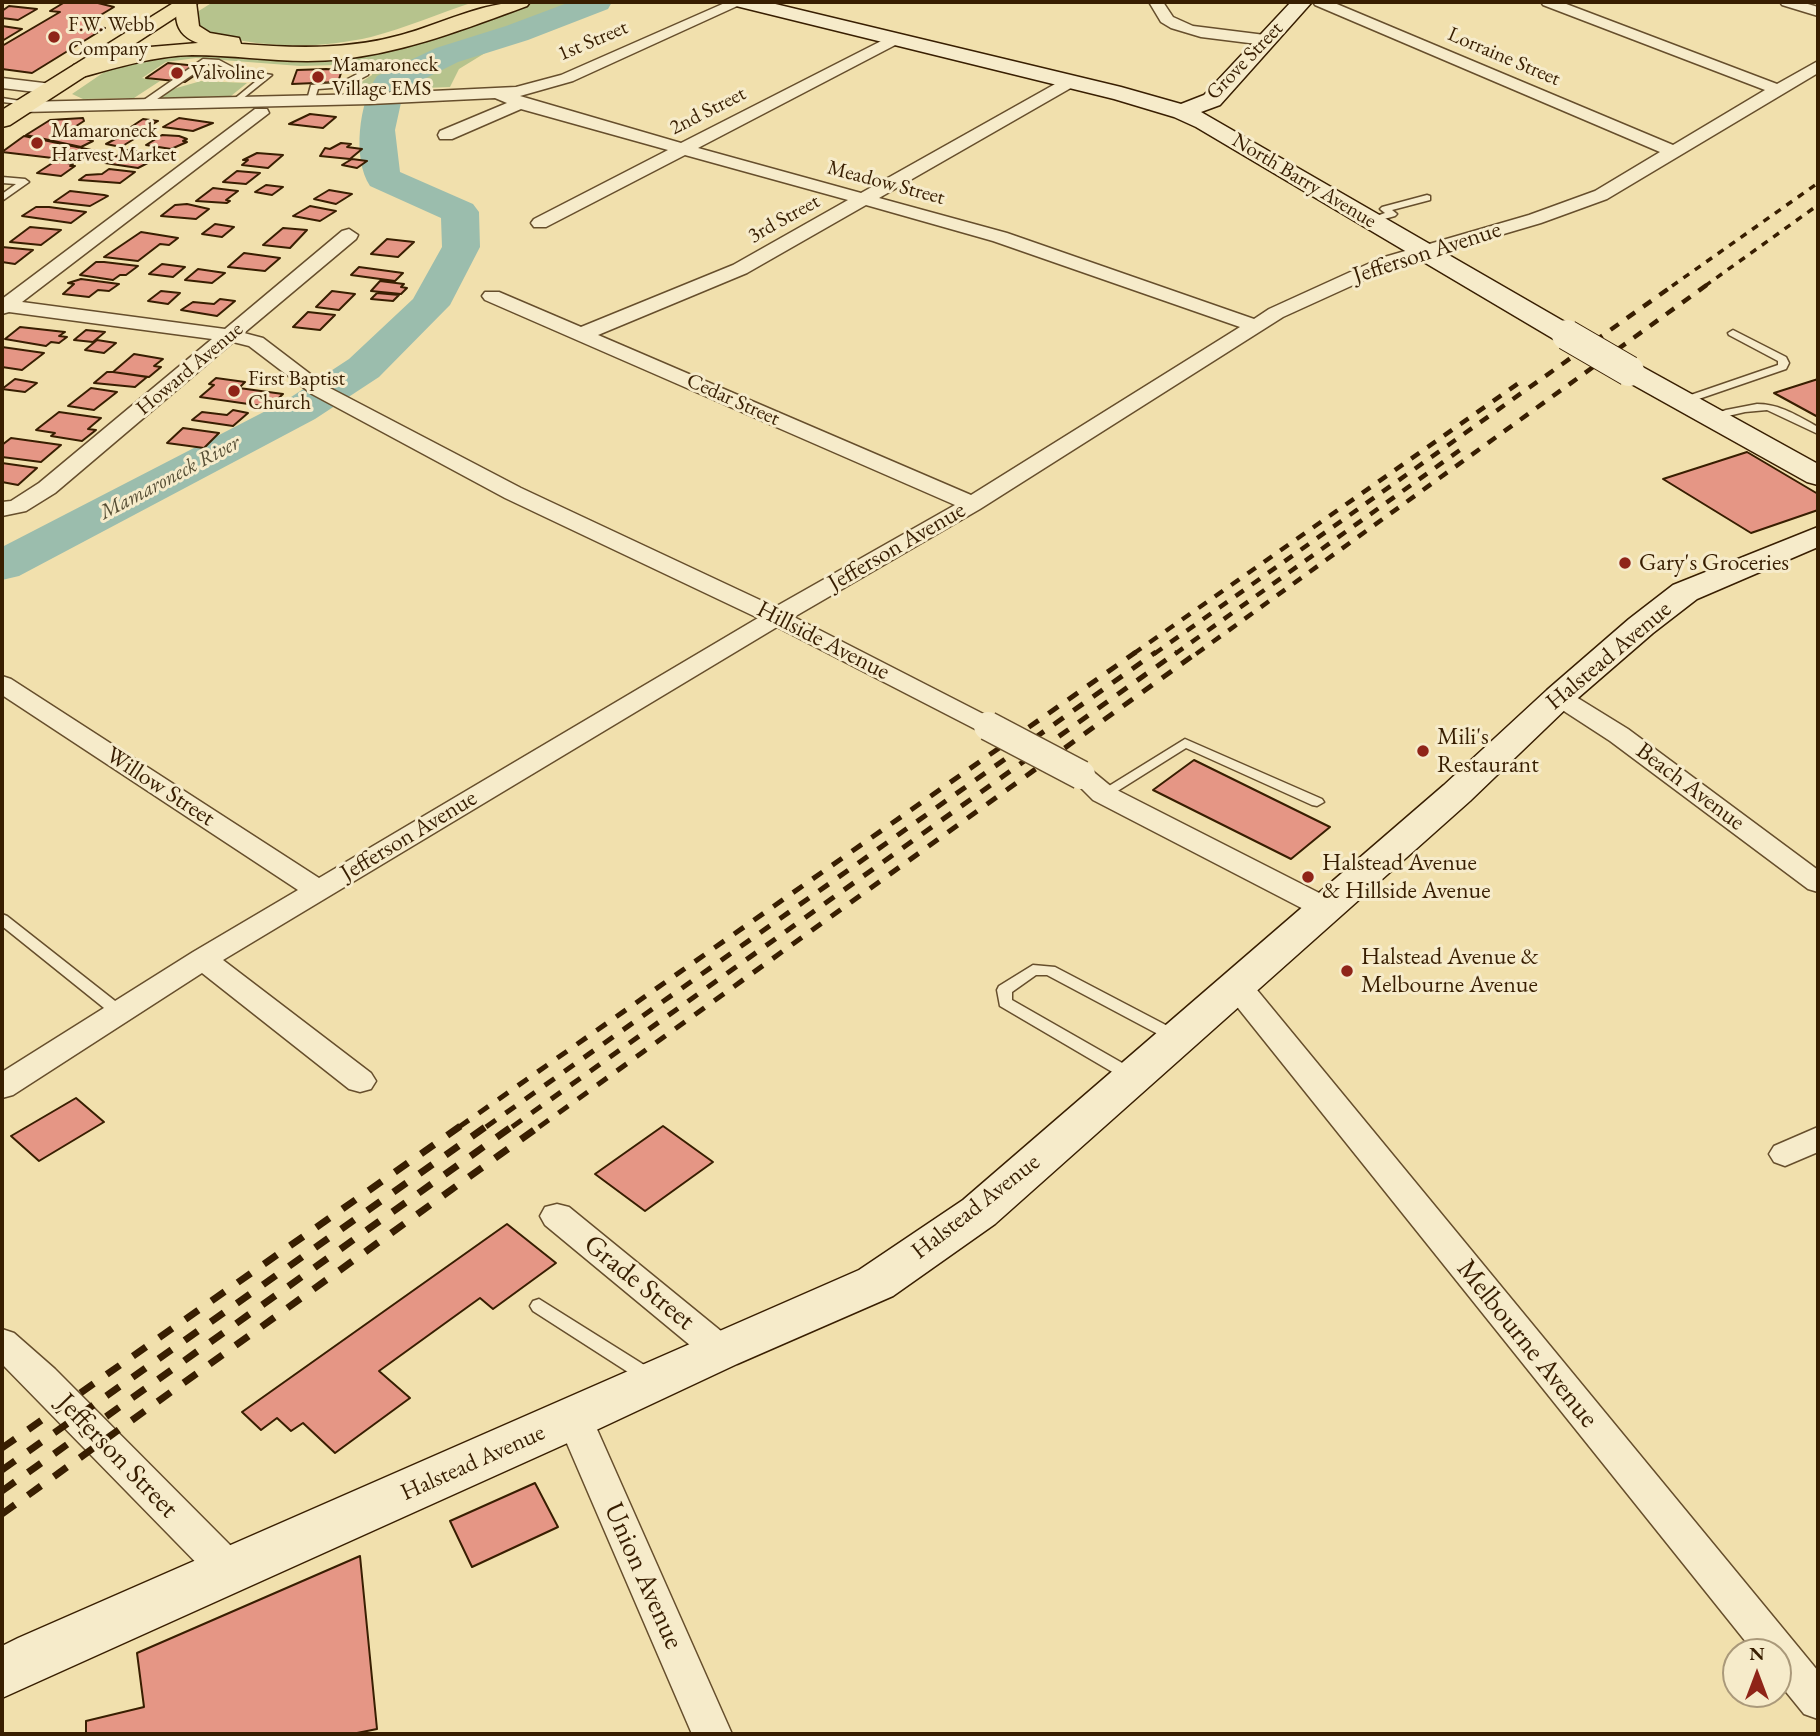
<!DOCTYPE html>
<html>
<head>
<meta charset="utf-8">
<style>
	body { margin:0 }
	#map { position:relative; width:1820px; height:1736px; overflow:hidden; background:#f1e0ad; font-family:"EB Garamond",serif }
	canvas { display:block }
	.frame { position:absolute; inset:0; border:4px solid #381e01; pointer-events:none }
	.north { position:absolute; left:1722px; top:1638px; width:70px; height:70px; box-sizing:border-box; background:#f6ebca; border:2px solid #aa997a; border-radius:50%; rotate:0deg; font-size:19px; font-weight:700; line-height:28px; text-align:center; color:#381e01 }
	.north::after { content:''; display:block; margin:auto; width:24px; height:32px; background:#8f2418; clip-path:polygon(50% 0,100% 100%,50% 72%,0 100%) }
</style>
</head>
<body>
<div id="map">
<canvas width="1820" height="1736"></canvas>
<div class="frame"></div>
<div class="north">N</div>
</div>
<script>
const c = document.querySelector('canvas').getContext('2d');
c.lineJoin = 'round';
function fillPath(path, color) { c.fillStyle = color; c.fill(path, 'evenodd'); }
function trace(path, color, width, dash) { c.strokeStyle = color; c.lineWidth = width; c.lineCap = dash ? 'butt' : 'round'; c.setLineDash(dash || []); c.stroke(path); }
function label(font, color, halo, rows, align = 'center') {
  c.font = font + ' "EB Garamond",serif'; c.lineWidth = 6; c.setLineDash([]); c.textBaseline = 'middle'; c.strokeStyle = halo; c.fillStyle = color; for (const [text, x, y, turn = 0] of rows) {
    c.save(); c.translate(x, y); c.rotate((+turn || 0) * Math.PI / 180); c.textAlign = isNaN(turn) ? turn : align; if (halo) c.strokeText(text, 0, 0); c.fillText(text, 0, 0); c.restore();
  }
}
fillPath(new Path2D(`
	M213,2H474C440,13 406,28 371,37C315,50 248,49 194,27V14Z
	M537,2H603L503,42L459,69L450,87L347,91L372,75L374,64L300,66L196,58L166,62L142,78L160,81L134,98L83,99L72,94L116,64L166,54L408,45Z
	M201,81L247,83L231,96L159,98L166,91Z`), '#b6c38d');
fillPath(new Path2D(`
	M570,2H612L608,9L528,40L458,62L404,89L395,130L400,172L473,204L479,212L480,247L450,305L379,377L315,419L19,576L2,580V547L285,401L349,359L413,299L442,247L441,218L370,186C352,159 359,102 377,76L436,48L506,26Z`), '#9bbdad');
const building = new Path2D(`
	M65,2H94L114,7L84,25L105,28L32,73L2,69V46L60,12L50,11Z
	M9,6L37,9L18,20L2,18V11Z
	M2,26L22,29L2,41Z
	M168,63L207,67L185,82L146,78Z
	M326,69L342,70L338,82L292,84L297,70Z
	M310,114L336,117L323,128L289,124Z
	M83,118L84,121L70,130L86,134L79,137L93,141L81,147L26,135L50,120Z
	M179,118L213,123L193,131L163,127Z
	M143,119L158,121L145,129L131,127Z
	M162,135L179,136L187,139L183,141L187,142L171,149L146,145Z
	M24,136L96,151L78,161L2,152Z
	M119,137L134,139L121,147L106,144Z
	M341,143L351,144L347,147L362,149L350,159L320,156L325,148L330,149Z
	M127,150L163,155L138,168L105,163Z
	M257,153L283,155L268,168L242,165L248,160H243Z
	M352,159L367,161L357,168L342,165Z
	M57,160L70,161L67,163L73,164L70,166H75L61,176L37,173Z
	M109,169L135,172L120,183L79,180L86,175L102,174Z
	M237,171L260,173L246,184L223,182Z
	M266,185L283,187L272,195L255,192Z
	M213,188L238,191L226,200L230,201L227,203L196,201Z
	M329,190L352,194L336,204L314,199Z
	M70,191L104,195L108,196L90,206L54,202Z
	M187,204L209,209L196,219L161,216L175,205Z
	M310,206L336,211L320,221L293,216Z
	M36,207H49L86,212L71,223L22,216Z
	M215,224L234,227L222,237L202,234Z
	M30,227L61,230L41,245L10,242Z
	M283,228L307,230L290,248L263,245Z
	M141,232L178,238L169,245L160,244L138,261L104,257Z
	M387,239L414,242L398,257L371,254Z
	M2,247L33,250L15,264L2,262Z
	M244,253L280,258L265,271L228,267Z
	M96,262H104L138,266L126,275H120L113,280L80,275Z
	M162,264L185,267L173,277L149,274Z
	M359,267L403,273L395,281L351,275Z
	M198,269L225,273L212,283L185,280Z
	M81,279L119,284L109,291L98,290L89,297L63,294L74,284L68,283Z
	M380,281L404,284L401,287L407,288L401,294L371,291Z
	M161,291L180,293L168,304L148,301Z
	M332,291L355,294L339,310L316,307Z
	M377,293L399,295L393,301L371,299Z
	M220,299L235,301L217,316L181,310L193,302L214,304Z
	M308,312L335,315L320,330L293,327Z
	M20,327L65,332L59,336L67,337L59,343L51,342L46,346L5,339Z
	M86,330L105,332L93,342L74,340Z
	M97,340L116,343L104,353L85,350Z
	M2,347L44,353L22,370L2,367Z
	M134,354L163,359L154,366L161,367L149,377L113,372Z
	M107,372H113L147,377L135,387L94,383Z
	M216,378L245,382L239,388L283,394L269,407L200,397L214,385L209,384Z
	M15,379L37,383L25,392L2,389Z
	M1818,379V417L1774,393Z
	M91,388L117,392L94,410L68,406Z
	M233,410L248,413L233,426L192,420L202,412L227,415Z
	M59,412L101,418L88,429L96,430L82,441L51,436L55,433L36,430Z
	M183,428L219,433L204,448L167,443Z
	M11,438L61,445L41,462L2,457V445Z
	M1747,452L1818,494V510L1751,533L1663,479Z
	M2,463L37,468L18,485L2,482Z
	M1194,760L1330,827L1291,859L1153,790Z
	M76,1098L104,1122L39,1161L11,1136Z
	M663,1126L713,1162L645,1211L595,1174Z
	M507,1224L556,1263L493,1309L480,1298L379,1371L410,1398L335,1453L303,1423L291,1431L277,1418L261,1430L242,1412Z
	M535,1483L558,1527L472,1567L450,1521Z
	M360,1556L377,1729L352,1734H86V1721L144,1707L137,1653Z`);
fillPath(building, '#e59685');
trace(building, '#381e01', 2);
const lane = new Path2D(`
	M203,59L219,60L236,69L272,75L236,104L232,102L233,100L261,77L234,73L217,64H208L147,106H141V102Z
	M363,65L370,67L368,75L345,87L318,89L314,102L307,100L311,85L340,83L361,72Z
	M2,98L33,103L29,105L2,102Z
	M2,177L25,179L29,182L2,201V194L16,184L2,183Z
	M1427,195L1430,196V200L1392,210L1397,214L1395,216L1370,223L1365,220L1385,213L1380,209L1382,207Z
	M1733,330L1786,357L1789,363L1786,369L1687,403H1679V399L1778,365V361L1729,335L1728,333Z
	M1757,404C1780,404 1798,416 1818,427V434L1767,410L1745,412L1711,420L1706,417L1726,410Z
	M1185,739L1322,799L1324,802L1317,806L1312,805L1186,748L1108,797L1103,798L1096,794Z
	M2,914L7,916L124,1008L127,1012L124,1016H114L2,926Z
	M1033,965L1055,967L1181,1033L1184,1037L1181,1041H1171L1047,975H1036L1012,992V1000L1138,1072L1140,1076L1138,1080H1126L1000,1006L997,990L999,986Z
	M539,1299L657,1373L660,1378L657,1383L651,1385L645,1383L533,1311L530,1306L533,1301Z`);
const street = new Path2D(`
	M727,2H746L573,81L520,96L681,143L891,36H901L904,39L901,42L698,148L861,193L1064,79H1076L1078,82L1076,85L879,198L1007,233L1254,319L1269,309L1381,258L1529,215L1595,191L1660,152L1315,5L1313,2H1332L1673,145L1765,90L1543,5L1541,2H1561L1777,84L1818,61V73L1607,199L1541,223L1395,266L1283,317L980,509L794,617L997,721L1001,726L997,731L988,734L979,731L777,627L223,960L371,1073L376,1081L371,1089L360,1092L349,1089L202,973L13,1095L2,1098V1072L193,952L298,890L2,695V676L11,679L319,878L758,618L505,498L312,394L249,346L233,342L55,493L26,511L2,516V502L11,501L39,483L212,339L9,312L2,314V299L255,109H267L269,113L22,302L225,329L342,231L349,229L358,235L356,239L244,333L263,338L326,386L521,488L775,607L955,505L485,300L482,296L485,292H499L581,327L733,265L848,200L685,155L546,227H534L531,223L534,219L668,150L521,109L452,139H440L438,135L440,131L507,103L495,98L370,104L23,112L15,107L23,102L370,94L516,87L561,75ZM866,205L993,241L1240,327L971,495L598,335L747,273Z
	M1149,2H1163L1173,17L1193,26L1265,35L1273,40L1265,45L1201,37L1171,28L1161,22Z
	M1780,2H1801L1818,7V16L1782,5Z
	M2,78L52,84L60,89L52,94L2,88Z
	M1559,689L1568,692L1628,729L1818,870V892L1808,889L1610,741L1550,702L1546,697L1550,692Z
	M1081,767L1090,769L1113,788L1335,901L1339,908L1335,915L1325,917L1315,915L1093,800L1068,775L1072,769Z
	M1237,976L1248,979L1818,1671V1719L1804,1714L1778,1682V1652H1754L1226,993L1222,986L1226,979Z
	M1818,1127V1152L1785,1166L1774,1162L1769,1154L1774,1146Z
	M557,1204L569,1207L732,1340L738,1350L732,1360L720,1364L708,1360L545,1225L540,1216L545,1207Z
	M2,1329L14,1333L55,1369L244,1559L249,1571L244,1583L230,1588L216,1583L2,1364Z
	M574,1403L587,1408L592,1418L732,1734H692L556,1418L561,1408Z`);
const secondary = new Path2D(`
	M733,2H767L1121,87L1181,104L1204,95L1291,2H1312L1220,105L1201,112L1577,329L1581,335L1577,341L1567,343L1557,341L1196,127L1174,117L1114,99L736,6Z
	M1629,363L1639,365L1818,464V485L1807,482L1619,377L1615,371L1619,365Z
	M1818,527V547L1697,599L1653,633L1571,704L1470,801L995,1224L893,1296L737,1364L592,1432L2,1698V1646L18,1638L859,1270L963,1200L1444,785L1547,690L1629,619L1673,585Z`);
const primary = new Path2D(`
	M175,2H199L10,125L2,127V110Z`);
const highway = new Path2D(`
	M178,2H196L199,26L210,33L239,38L241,44C295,48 348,50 401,35C444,23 486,0 530,2L527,6C467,28 406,52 342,59C292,65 242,55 192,55C154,56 119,67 82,77L74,75L71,70L74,65L150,47L198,43C178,36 173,21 178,2Z`);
trace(lane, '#664e2c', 3);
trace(street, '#664e2c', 3);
trace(secondary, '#381e01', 3);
trace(primary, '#381e01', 3);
trace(highway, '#381e01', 3);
fillPath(lane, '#f6ebca');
fillPath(street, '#f6ebca');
fillPath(secondary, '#f6ebca');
fillPath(primary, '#f1e0ad');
fillPath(highway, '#f1e0ad');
trace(new Path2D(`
	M1672,286L1818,183
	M1705,286L1818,205`), '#381e01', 3.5, [7, 7]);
trace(new Path2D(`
	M1133,654L1523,380
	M1154,654L1675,284
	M1175,654L1460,450
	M1196,654L1708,284`), '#381e01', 4.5, [10, 10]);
trace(new Path2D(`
	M459,1127L1136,652
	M486,1127L1156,652
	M512,1127L1177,652
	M539,1127L1198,652`), '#381e01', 5, [12, 12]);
trace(new Path2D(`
	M2,1448L462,1125
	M2,1470L488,1125
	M2,1491L514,1125
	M2,1514L541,1125`), '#381e01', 7, [16, 16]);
const streetBridge = new Path2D(`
	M988,726L1081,775`);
const secondaryBridge = new Path2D(`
	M1567,335L1629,371`);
trace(streetBridge, '#664e2c', 31, []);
trace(secondaryBridge, '#381e01', 32, []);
trace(streetBridge, '#f6ebca', 28);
trace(secondaryBridge, '#f6ebca', 30);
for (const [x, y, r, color] of [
	[54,37,7,"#8f2418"],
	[177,73,7,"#8f2418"],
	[318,77,7,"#8f2418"],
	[37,143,7,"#8f2418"],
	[234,391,7,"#8f2418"],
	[1625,563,7,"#8f2418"],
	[1423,751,7,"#8f2418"],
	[1308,877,7,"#8f2418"],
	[1347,971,7,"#8f2418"]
]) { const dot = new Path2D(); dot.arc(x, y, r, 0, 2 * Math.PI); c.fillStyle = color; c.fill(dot); trace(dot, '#f6ebca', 2.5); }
label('21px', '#381e01', '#f6ebca', [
	["F.W. Webb",68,25],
	["Company",68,49],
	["Mamaroneck",332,65],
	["Village EMS",332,89],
	["Valvoline",191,73],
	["Mamaroneck",51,131],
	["Harvest Market",51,155],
	["First Baptist",248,379],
	["Church",248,403]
], 'left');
label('21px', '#381e01', '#f6ebca', [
	["1st Street",593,41,-23],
	["Lorraine Street",1504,57,23],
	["Grove Street",1245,61,-46],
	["2nd Street",708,111,-27],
	["North Barry Avenue",1304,181,31],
	["Meadow Street",886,183,15],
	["3rd Street",784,219,-29],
	["Howard Avenue",190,369,-40],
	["Cedar Street",733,400,24]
]);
label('italic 21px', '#564e35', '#f6ebca', [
	["Mamaroneck River",170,478,-28]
]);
label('24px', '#381e01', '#f6ebca', [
	["Jefferson Avenue",1427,253,-18],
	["Jefferson Avenue",897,547,-30],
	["Hillside Avenue",823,641,27],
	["Halstead Avenue",1609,656,-40],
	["Willow Street",160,787,33],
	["Beach Avenue",1690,787,37],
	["Jefferson Avenue",409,836,-31],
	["Halstead Avenue",976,1207,-38],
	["Halstead Avenue",473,1463,-24]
]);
label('24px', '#381e01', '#f6ebca', [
	["Gary's Groceries",1639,563],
	["Mili's",1437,737],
	["Restaurant",1437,765],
	["Halstead Avenue",1322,863],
	["& Hillside Avenue",1322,891],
	["Halstead Avenue &",1361,957],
	["Melbourne Avenue",1361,985]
], 'left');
label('28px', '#381e01', '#f6ebca', [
	["Grade Street",639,1283,39],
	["Melbourne Avenue",1527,1344,51],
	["Jefferson Street",117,1456,46],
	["Union Avenue",643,1576,66]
]);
</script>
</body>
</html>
